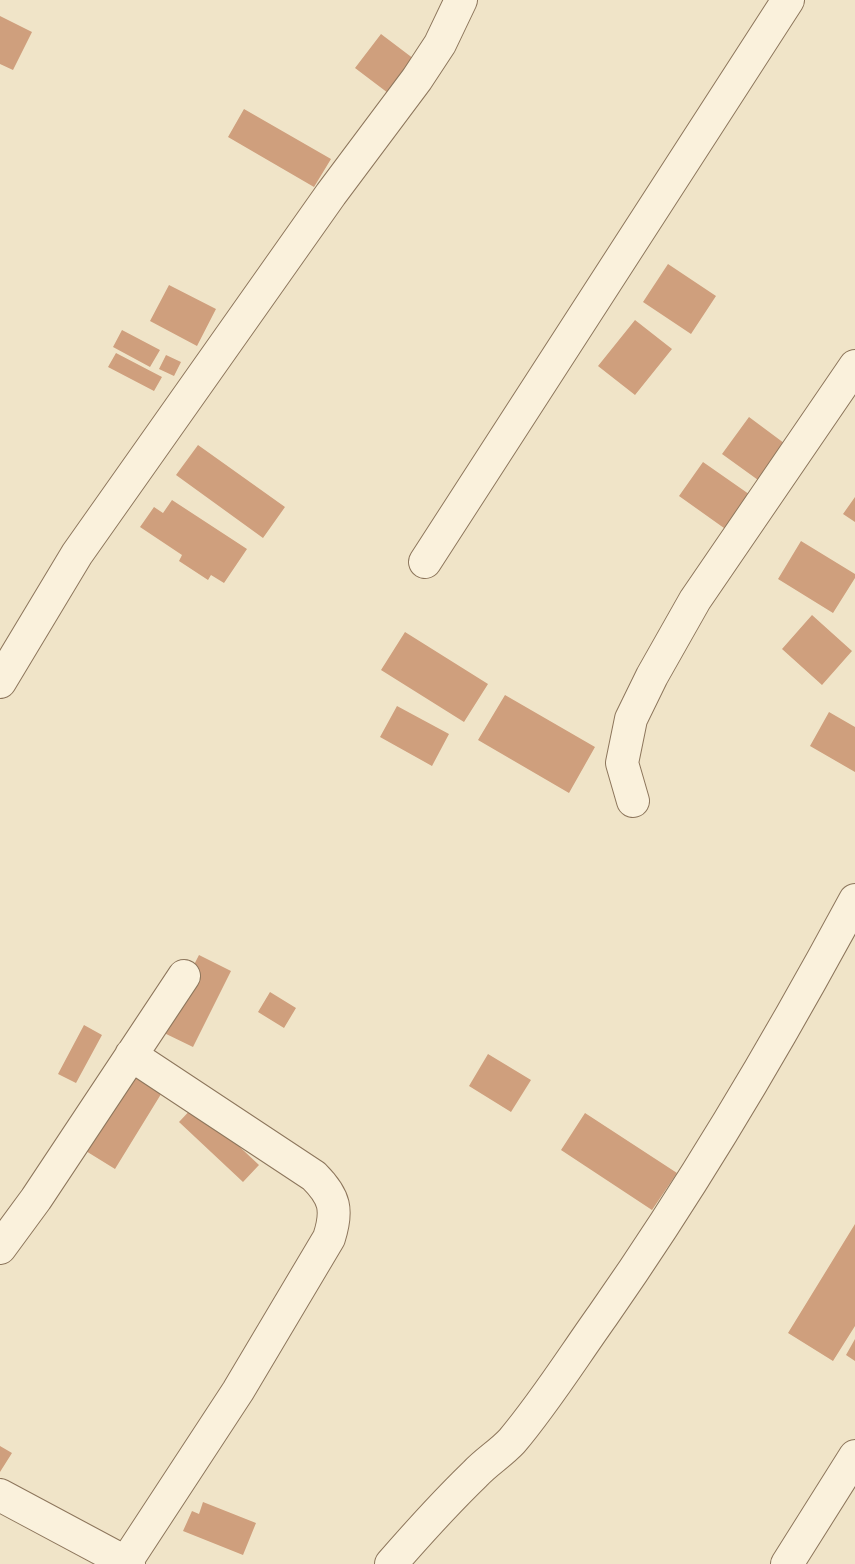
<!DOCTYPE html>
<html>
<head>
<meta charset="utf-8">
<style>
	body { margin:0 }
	canvas { display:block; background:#f0e4c8 }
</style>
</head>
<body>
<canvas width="855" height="1564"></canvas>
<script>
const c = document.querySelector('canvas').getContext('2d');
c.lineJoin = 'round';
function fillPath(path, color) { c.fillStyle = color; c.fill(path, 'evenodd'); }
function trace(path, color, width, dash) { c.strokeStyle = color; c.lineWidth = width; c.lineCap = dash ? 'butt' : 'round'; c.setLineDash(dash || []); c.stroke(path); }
fillPath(new Path2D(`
	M0,16L32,32L13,70L0,64Z
	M381,34L414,59L388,93L355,68Z
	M244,109L331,159L314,187L228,137Z
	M668,264L716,296L691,334L643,302Z
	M169,285L216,309L197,346L150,321Z
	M635,320L672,349L635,395L598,366Z
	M122,330L160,350L150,367L113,347Z
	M116,353L162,377L154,391L108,367Z
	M166,355L181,362L174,376L159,369Z
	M749,417L792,449L765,485L722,454Z
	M198,445L285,507L263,538L176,475Z
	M703,462L756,499L731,533L679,496Z
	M855,497V522L843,514Z
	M172,500L247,549L224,583L211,575L208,580L179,561L182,555L140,527L154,507L163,513Z
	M801,541L855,574V578L833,613L778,579Z
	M812,615L852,651L822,685L782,649Z
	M405,632L488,684L464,722L381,670Z
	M505,695L595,747L569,793L478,740Z
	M397,706L449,734L432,766L380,737Z
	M829,712L855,727V772L810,746Z
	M199,955L231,971L193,1047L160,1031Z
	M270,992L296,1008L284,1028L258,1012Z
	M84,1025L102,1035L76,1083L58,1074Z
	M488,1054L531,1080L511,1112L469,1086Z
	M131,1065L166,1086L115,1169L81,1148Z
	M195,1105L259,1165L243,1182L179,1122Z
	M585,1113L677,1173L652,1210L561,1150Z
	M855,1224V1326L833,1361L788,1333Z
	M855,1339V1361L846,1355Z
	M0,1446L12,1453L0,1472Z
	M203,1502L256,1523L243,1555L183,1531L192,1511L199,1514Z`), '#cf9f7d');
const minor = new Path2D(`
	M425,562L788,0
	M0,682L77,554L331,194L417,79L440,44L461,0
	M633,801L622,763L631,719L652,676L695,600L855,366
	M0,1248L36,1199L184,976
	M0,1495L129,1564
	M126,1562L238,1391L329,1238C338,1210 335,1197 314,1176L131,1055
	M391,1564C418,1533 445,1503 475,1474C486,1462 501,1453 512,1441C545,1402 573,1357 603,1315C696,1182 778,1043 855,900
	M787,1564L855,1456`);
trace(minor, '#8d765c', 34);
trace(minor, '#faf1dc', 32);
</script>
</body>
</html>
